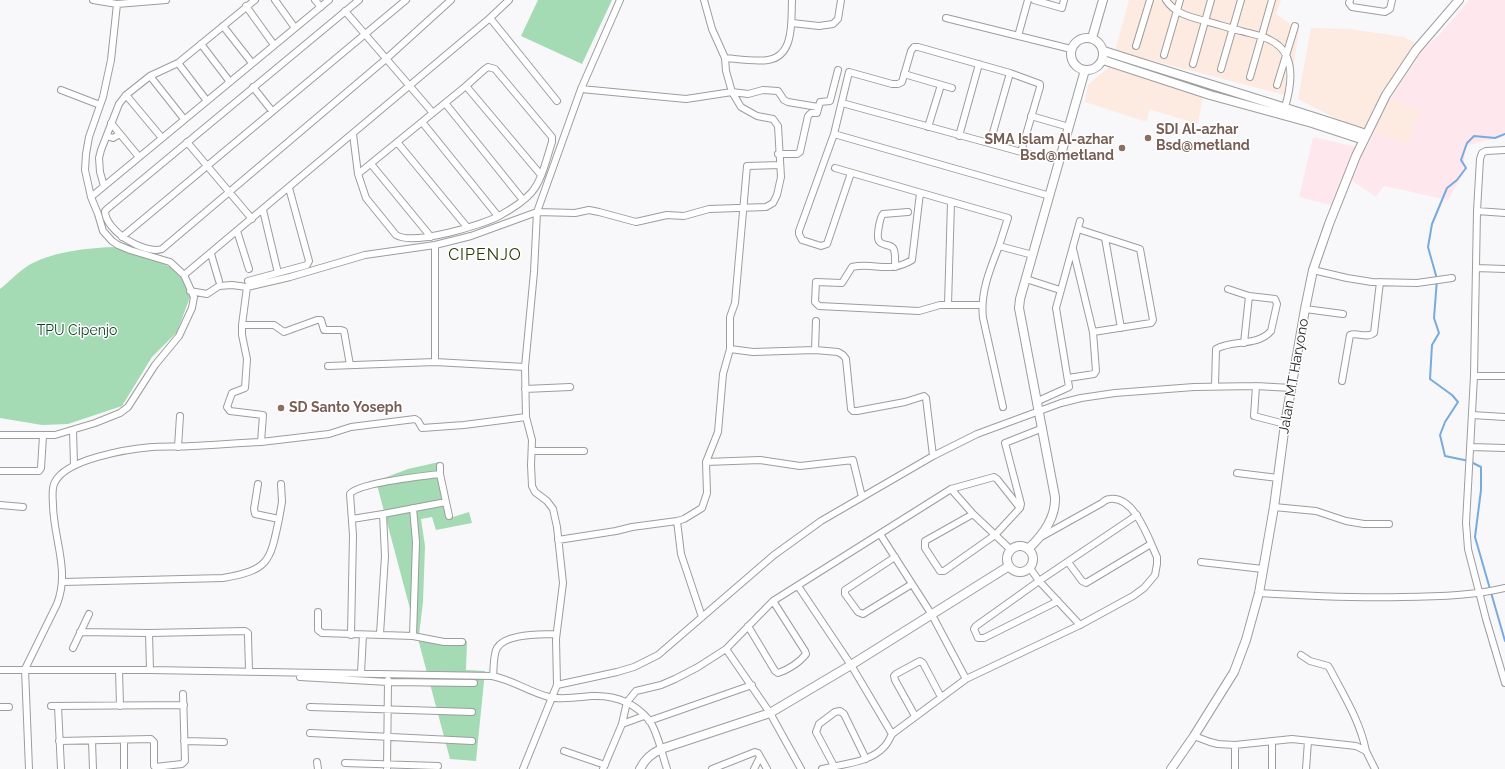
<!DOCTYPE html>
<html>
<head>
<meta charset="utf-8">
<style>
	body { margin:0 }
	canvas { display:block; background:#f8f8fa }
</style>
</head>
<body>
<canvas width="1505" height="769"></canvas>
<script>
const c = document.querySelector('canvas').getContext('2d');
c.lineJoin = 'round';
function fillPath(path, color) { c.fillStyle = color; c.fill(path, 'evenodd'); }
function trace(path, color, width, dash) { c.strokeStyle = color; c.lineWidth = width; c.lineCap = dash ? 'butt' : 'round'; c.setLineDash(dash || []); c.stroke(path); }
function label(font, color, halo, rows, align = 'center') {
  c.font = font + ' Raleway,sans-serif'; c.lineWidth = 3; c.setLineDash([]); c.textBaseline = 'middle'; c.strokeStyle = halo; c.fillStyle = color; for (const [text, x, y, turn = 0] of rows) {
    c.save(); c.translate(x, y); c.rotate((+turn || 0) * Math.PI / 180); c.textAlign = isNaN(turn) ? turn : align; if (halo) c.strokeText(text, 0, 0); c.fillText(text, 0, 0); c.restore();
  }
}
fillPath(new Path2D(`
	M1129,0H1281L1276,14L1299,30L1289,96L1115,51Z
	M1311,28L1350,29L1404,37L1424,48L1390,99L1419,109L1408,144L1335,118L1298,99Z
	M1109,67L1203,96L1198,124L1149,109L1147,122L1085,102L1088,85Z`), '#fdeae0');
fillPath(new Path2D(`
	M1469,0H1505V133L1500,137L1466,146L1462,176L1448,200L1384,186L1376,197L1352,181L1341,208L1299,197L1313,137L1366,149L1374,131L1408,144L1419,109L1390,99L1424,48L1439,35Z`), '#fee8ed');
fillPath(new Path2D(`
	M538,0H612L582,64L521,36Z
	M113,247L144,255L170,267L193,289L177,332L152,357L122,406L68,424L42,425L0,418V289C9,282 17,273 26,267C48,252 88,248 113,247Z
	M439,462L450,518L469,512L472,523L436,530L432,517L421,519L425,546L423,602L419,635L467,641L466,670L485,671L476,761L450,759L376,481L408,469Z`), '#a4dab4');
trace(new Path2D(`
	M1505,134L1495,138L1474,136L1467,143L1461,160L1466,168L1457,180L1447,188L1432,224L1428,247L1437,279L1434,318L1439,333L1432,345L1430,379L1452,395L1458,402L1445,422L1440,435L1445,456L1469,461L1481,467V490L1475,537L1505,641`), '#77abde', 2);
const street = new Path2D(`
	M93,0L117,4L166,0
	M275,0L295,28
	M315,0L321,7
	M359,0L107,209L105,211C105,231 145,255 162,249L386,59L451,0
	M1034,0L1062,8L1064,0
	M1166,0C1175,14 1191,17 1205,21C1217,24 1229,28 1241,31C1251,34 1261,35 1270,40C1297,53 1292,84 1285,107
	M1350,0L1349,3L1352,7L1385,12L1390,9L1392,0
	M246,6L274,45
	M345,11L433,113
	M490,18L557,101
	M946,18L1071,49
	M792,23L819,26L833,24L838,19L841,0
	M223,26L252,63
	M1018,36L1028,0
	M201,44L230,82
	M1136,46L1150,0
	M1164,55L1180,0
	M725,58C737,59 757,62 768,60C795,56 791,20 792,0
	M178,63L207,101
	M1193,64L1211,0
	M1221,69L1241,0
	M904,74L952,88
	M150,76L184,119
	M1250,77L1272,0
	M1277,85L1295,26
	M466,86L541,175
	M253,87L272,111
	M581,89L686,99L732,92L748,94L763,90L778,91L784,100L788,102L818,107
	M61,90L100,105
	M126,95L162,138
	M445,103L523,200
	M842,103L1036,156
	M1031,116L1069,127
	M422,122L498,216
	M111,123L139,157
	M928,127L941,85
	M353,134L358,174L366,198L396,235C413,246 482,225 499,216C510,210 523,202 531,193C542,181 547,157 552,142V137L495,69L488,67L485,69L466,86L358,174
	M834,134L1050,196
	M107,136L113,138L120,134
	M959,136L979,64
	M187,142L252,219
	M397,142L467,227
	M990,143L1010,73
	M1505,150L1486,151L1482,153L1480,159L1477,211L1474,376L1466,523L1468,549L1486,619L1505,683
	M778,154H797L800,152L808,116L811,113H817L820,102L830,101L838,70
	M371,164L431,237
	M835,168L1008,218L999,246
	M851,173L827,244L821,246L802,240L799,234V231L834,134L849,72L892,84H898L902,82L911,51L914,47H918L1010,73L1040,84V87L1021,152
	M104,186L100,172L99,158L101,150L119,104L126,95L150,76L178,63L255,0
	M920,193L912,260C889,274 874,262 852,267L842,283L816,282L815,302L819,306L919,311L940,305H982
	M91,197L329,0
	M263,210L278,273
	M1477,211L1505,213
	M1078,229L1140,249L1153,320L1151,323L1093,332
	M237,231L249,269
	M122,237L406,0
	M1105,238L1121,328
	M435,245V362
	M211,254L219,281
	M895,267C895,262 896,252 893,248C890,244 882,246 879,241C876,237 880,217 883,214L908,212
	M1476,268L1505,269
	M1313,270L1347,278L1372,282L1417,283L1452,278
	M184,275L490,18L509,0
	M1026,279L1060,290
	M248,281L307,265L309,261L289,188
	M190,291L207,294L219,286L232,285L247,287L290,277L365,255L435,245L471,236L537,212L575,213L589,210L599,212L636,222L667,215L684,216L709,209L766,207L773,203L777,195L781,177L778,126L773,119L757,116L741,107L732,92L726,71L725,58L712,29L704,0
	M948,305L951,202
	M1305,309L1343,314
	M242,325H274L284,332L317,320H321L324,330H341L344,331L350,365
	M1244,343L1249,296
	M730,349L753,352L815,350L838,352L843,355L846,359L851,409L853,411H857L905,402L924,396L926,398L933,456
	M815,350L816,321
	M328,366L435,362L525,367
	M1474,376H1505
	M1068,378L1094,374L1096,371L1093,332L1073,249
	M1342,381L1350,335C1357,332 1367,339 1374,333L1380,282
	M1215,386L1216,349C1233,339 1257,347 1271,331L1277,304L1275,299L1249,296L1228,289
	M1256,386L1254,416L1285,424
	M525,389L570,387
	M1038,401L1069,387L1056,308L1080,221
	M1003,407L983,318C980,293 990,269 999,246L1033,255
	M1472,415L1505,417
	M73,430L74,465
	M0,435H55L95,423L120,413L128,407L155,365L179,336L192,308L194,297L184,275L170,262L130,250L118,245L112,241L103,231L98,214L91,197L85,170L86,154L89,137L103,97L111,60L117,4
	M261,442L329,434L351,427L415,419L418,421L422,428L464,425L526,417
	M178,447L180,416
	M1471,447L1505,448
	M532,451H584
	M706,462L760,460L800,466L853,460L862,497
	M440,466V474L449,516
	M0,471H39L41,468L43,436
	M1237,473L1278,478
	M951,489L973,514L1011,550
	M0,505L23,507
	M1274,507L1316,511L1346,521L1364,524H1389
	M413,508L416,542L413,636L444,642H462
	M383,514L446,502
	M973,514L925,541V548L940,571H944L995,535L1020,508L1021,504L1005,443L1043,428
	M279,519L282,502L281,484
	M352,519L383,514L385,556L380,634
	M677,521L681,554L702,617
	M880,534L932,615L966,679
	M558,540L616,531L632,527L677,521L684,519L702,508L707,493L706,462L718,432L723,374L730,349V317L735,303L747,166L780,165
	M895,557L845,590V594L858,612L863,614L912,584
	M1068,562L1082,581L1086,583L1151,544
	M1201,562L1263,569
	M1030,568L1039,581L1080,625
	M63,582L223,578C269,570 270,562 279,519L255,514L254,509L258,484
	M798,586L851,665L892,734
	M1259,593C1307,596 1354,598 1402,597C1436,597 1472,596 1505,588
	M1058,601L984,638H978L974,629L976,626L1039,581L1137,515
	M318,612V630L322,633L413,636
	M748,626L775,671L778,673C788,670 800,662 806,654L805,651L773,601
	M80,632L149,633L245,631L248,633V636L249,671
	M149,633L150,670
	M351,635L353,535L350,494C358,483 424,476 440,474
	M73,648L89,614
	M726,649L770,713L801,769
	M1301,655L1310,661L1328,666L1330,669C1344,696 1360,721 1366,751
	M0,670H150L492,676C513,680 529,692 549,697C561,700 580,697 592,696C615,695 634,702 649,720C658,732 662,755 667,769
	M119,670L120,706
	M361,673L363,635
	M493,676C494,668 493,655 497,648C506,633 541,635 556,634
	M300,677L388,682L474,683
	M557,685L617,672L634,667L658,655L774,555L821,521L933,456L977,434L1061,403L1081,398L1115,393L1194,387L1256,386L1291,388
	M51,706L184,705
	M58,706L61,769
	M0,707H9
	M310,707L472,712
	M915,716L895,680L894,676L896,674L920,661L923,663L941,697
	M649,721L752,685
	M622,724L644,716
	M310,733L472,741
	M1194,736L1210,742L1218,744L1235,745L1292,739L1356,746L1366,751L1375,769
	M124,740V769
	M59,741L151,739L154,742V766L155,767L182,764L185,761L183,694
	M92,741L93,769
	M184,741L224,742
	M1235,745V769
	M564,751L605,765
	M317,762L318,769
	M345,763L438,766
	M834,766L816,732L819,724L835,712L840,711L844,714L866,759
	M29,769L25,669L57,604C70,571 54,540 53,506C53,499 51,488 55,482C66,459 128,449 152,447C165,446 179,447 192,446C215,445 238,443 261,442L263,415L230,411L227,407L232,393L245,388L247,359L242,335V325L247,287
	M387,769L388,680
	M523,769L557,685L556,639L563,583L557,527L553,509L547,501L535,492L532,486L531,465L532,440L526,417L525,367L534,272L537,212L581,89L620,0
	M603,769L622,724L627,702L636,691L661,685L675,679L698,667L726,649L773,601L951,489L994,477L997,479L1020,508
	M712,769L755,752L758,753L767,769
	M754,769L760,757
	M822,769C842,764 869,763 884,747C888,743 890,738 892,734L966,679L1080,625L1133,596L1144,588L1155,575L1157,564V557C1149,540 1135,496 1110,499C1108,499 1104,501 1102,503L1041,537
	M1272,769V741
	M1306,769L1308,741`);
const secondary = new Path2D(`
	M1071 54a16 16 0 1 1 32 0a16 16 0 1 1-32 0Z
	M1092,38L1103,0
	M1104,51C1191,79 1279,105 1366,134
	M1103,60L1210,95L1312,123L1364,140
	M1007 559a13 13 0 1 1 26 0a13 13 0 1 1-26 0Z
	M1028,549C1042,536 1056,518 1055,497L1019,308L1020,299L1085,70
	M640,769C645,759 651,754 661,749L770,713L851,665L1009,566
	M1171,769L1194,736L1234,672L1246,640L1259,593L1274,507L1285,424L1305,309L1313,270L1329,224L1356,156L1386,95L1416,50L1459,0`);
trace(street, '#9c9d9e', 8);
trace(secondary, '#9c9d9e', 10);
trace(street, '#fff', 6);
trace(secondary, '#fff', 8);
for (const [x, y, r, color] of [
	[1148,138,4,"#8d6e63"],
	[1122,148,4,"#8d6e63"],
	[281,408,4,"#8d6e63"]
]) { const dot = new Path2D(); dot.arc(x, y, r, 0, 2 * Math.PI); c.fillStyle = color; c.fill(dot); trace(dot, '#fff', 1.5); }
label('bold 14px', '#785e54', '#fff', [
	["SDI Al-azhar",1156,130],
	["Bsd@metland",1156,146],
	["SMA Islam Al-azhar",1114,140,"right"],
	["Bsd@metland",1114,156,"right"],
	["SD Santo Yoseph",289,408]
], 'left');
label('14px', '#093e21', '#fff', [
	["TPU Cipenjo",77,331]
]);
label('14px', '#252525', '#fff', [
	["Jalan MT Haryono",1294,376,-80]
]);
c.letterSpacing = '1px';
label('16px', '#283a03', '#fff', [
	["CIPENJO",485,255]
]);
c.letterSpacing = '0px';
</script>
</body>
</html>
